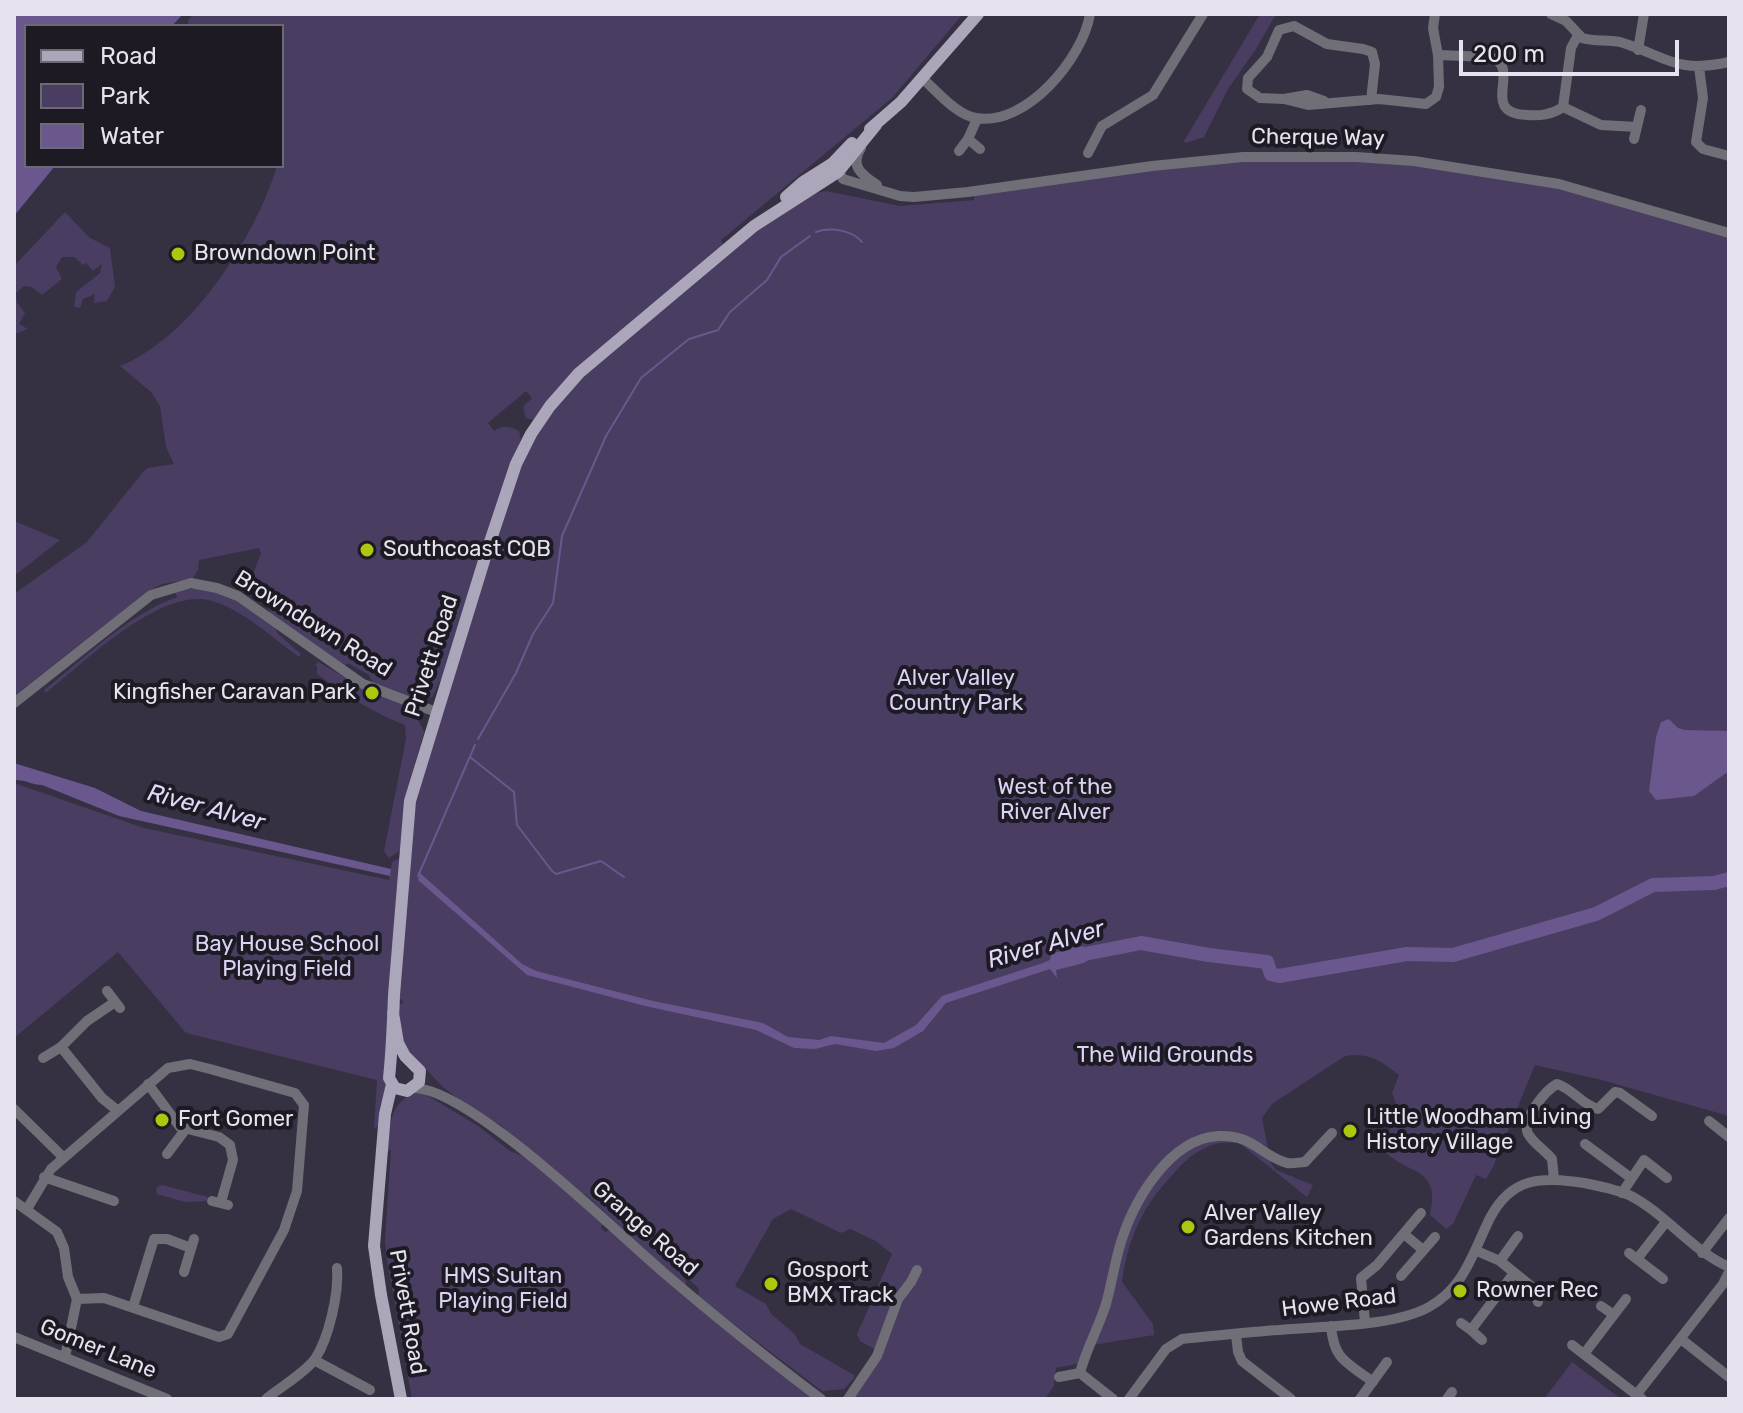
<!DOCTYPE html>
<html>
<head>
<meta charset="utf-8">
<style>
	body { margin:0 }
	#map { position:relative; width:1743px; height:1413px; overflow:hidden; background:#363043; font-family:Rubik,sans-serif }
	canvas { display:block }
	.frame { position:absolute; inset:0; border:16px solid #e6e3ef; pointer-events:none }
	.legend { position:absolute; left:24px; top:24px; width:260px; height:144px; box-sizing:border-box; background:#1d1a23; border:2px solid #6d6a75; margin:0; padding:10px 14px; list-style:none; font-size:24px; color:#e6e3ef }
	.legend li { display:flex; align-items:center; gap:16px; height:40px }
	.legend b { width:40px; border:2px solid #6d6a75 }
	.scale { position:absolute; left:1459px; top:40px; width:220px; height:36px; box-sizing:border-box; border:4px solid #e6e3ef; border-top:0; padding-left:10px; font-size:24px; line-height:28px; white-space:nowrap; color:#e6e3ef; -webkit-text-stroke:6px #1d1a23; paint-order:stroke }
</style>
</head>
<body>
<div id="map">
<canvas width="1743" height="1413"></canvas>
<div class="frame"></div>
<ul class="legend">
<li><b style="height:10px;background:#aca6ba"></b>Road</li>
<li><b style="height:22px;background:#493d61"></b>Park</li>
<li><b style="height:22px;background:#69578e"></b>Water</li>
</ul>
<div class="scale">200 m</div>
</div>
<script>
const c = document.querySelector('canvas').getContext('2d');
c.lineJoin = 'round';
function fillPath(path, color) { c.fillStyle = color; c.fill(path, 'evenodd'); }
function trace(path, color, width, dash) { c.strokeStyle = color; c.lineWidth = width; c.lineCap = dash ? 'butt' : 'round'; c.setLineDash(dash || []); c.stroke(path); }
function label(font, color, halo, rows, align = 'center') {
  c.font = font + ' Rubik,sans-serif'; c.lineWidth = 8; c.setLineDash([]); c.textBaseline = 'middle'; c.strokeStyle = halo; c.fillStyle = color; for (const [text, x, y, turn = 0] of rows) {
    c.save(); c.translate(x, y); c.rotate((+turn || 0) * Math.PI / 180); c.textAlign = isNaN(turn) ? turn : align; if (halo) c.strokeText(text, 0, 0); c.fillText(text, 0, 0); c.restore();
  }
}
fillPath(new Path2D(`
	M193,14H963L892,98L721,240L724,246L572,374L533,420L526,418L523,407L532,398L526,391L488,423L494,431C503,425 509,426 519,431L521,439L444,673L432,697L420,702L373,684L369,675L348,663L344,666L270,613L266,597L247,589L261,553L259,548L199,560L198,570L192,579L162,584L148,591L14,696V594L87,542L143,472L148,468L174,464L166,447L160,406L151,392L120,366C191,338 255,238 277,166H282V26H188V20Z
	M1260,14H1276L1256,49L1228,89L1204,137L1186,143L1184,141Z
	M1356,157L1493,172L1729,232V1116L1598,1079L1535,1065L1493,1167L1486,1179L1476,1175L1453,1224L1446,1229L1430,1215C1441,1166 1409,1176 1384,1151C1382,1122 1407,1130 1392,1093L1399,1075C1381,1061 1369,1052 1345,1056L1272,1104L1262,1118L1271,1163L1276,1170L1313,1185L1307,1197L1238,1142C1228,1143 1216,1142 1207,1147C1187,1156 1180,1167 1166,1182C1140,1211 1127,1244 1122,1282L1153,1324L1154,1335L1086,1346L1077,1364L1056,1368L1054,1386L1045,1399H854L883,1354L860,1341L857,1334L871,1303L875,1302L879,1295L877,1288L892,1254L876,1241L850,1229L841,1233L791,1209L773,1219L735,1286L766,1304L771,1314L795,1334L800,1344L854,1375V1378L844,1389L822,1391L698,1297L699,1289L679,1270L687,1283L685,1286L589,1198L508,1135L502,1126L467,1106L443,1087L403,1045L398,1004H402L403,1000L398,999L414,800L520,466L543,423L575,382L772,216L778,218L799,202L816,193L826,191L900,206L974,200V196L1152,166Z
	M65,212L90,238L110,248L115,287L107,301L94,303L95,294L83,299L80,308L74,307L76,292L100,273L102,264L93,271L86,263L83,265L74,257H62L56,267L62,279L42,295L32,287L24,286L16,293L17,303L25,313L19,324L28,329L17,333L14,331V266Z
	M14,521L60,540L14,576Z
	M203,588L226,594L274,625L278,634L301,654L299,657C272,638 244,610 212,601C161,586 84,663 46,693L44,690C85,658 127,615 177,597L174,590Z
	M318,662L376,695L418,710V719L424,732L410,781L401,850L389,858L384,851L406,739L405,725C373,713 344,694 317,674V666L315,665Z
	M14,783L144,828L389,880L392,862L401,857L386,1084L379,1126L374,1128L377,1080L186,1033L118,952L14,1038Z
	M420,1091L478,1126L510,1151L523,1156L603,1222L601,1228L605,1232L611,1230L683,1296L814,1399H412L387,1260L385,1241L391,1149L387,1153C390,1123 389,1101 420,1091Z
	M162,1185L208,1197L206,1201L185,1202L157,1194L156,1188Z
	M1572,1362L1621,1399H1544Z`), '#493d61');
fillPath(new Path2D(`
	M14,14H183L172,26H26V166H55L14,216Z
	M1669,719L1678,728L1685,730L1729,731V771L1694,796L1656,800L1649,791L1656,737L1661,722Z
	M14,763L95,788L141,811L391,869L390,876L119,816L42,785C32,785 26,780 16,780Z
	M420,873L522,964L536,971L653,1001L763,1023L788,1037L819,1040L831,1036L884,1043L916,1025L942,996L1043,963L1050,960L1051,954L1078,946L1094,948L1097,954L1084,963L1056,970L1057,978L1050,969L946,1003L923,1031L894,1048L876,1051L835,1044L815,1049L794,1048L756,1030L645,1006L527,975L418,880Z`), '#69578e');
trace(new Path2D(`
	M816,232C831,227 852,230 862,242
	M478,739L516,673L533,634L553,603L562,536L606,436L641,378L689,339L718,330L730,312L767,280L781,257L810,236
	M470,757L514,792L517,825L552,871L556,874L601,861L624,877
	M418,876L475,745`), '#69578e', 2);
trace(new Path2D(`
	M1080,955L1141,943L1209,955L1267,962L1271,974L1279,976L1407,954L1453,955L1596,914L1653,885L1714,883L1729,879`), '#69578e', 14);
trace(new Path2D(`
	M1551,14L1566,21L1582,38C1594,42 1607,39 1620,42C1666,56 1675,74 1729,62
	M1638,50L1644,14
	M1438,55L1490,57C1524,67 1477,113 1527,115C1540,116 1551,115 1563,107L1571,48L1578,35
	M1699,67L1703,98L1696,142L1703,149L1729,156
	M922,78C936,90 956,115 976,118C1026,127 1083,58 1090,14
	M1284,99L1307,95L1324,101
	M1371,100L1375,64L1372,52L1363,49L1327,44L1294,26L1279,30L1267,57L1248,78L1247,89L1260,98L1284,99L1308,105L1379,99L1426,104L1436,97L1439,87L1438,55L1433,28L1435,14
	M1563,107L1601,125L1637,127
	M968,139L980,149
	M1634,139L1641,110
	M861,148C849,166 862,175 877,185
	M959,151L968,139L977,119
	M1088,153L1102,126L1153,95L1203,14
	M836,168L843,179L900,196L914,197L968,192L1152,166L1243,157H1356L1414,161L1559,184L1729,233
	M14,703L151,595L191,583L217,588L238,596L363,684L436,712
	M107,991L120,1008
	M61,1047L102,1098L118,1111
	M43,1058L61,1047L87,1021L115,1002
	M148,1084L180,1127L219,1137L230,1145L233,1160L221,1202
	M414,1088C471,1089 615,1231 663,1272C714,1316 767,1358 821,1399
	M14,1109L63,1157
	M1709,1121L1729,1137
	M1585,1144L1631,1178
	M167,1154L185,1130
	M44,1177L114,1201
	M1554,1179L1552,1159C1546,1151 1529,1140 1527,1131C1524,1116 1546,1090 1557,1084C1573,1089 1582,1105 1598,1109L1615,1092L1620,1093L1652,1116
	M1622,1193L1644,1160L1667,1178
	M14,1201L57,1232L64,1248L68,1277L77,1299L65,1357
	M212,1201L228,1205
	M27,1209L51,1169L168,1068L190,1064L210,1069L295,1093L304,1105L297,1191L284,1230L228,1334L219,1337L104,1298L77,1299
	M1404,1234L1423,1250
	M1477,1251L1500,1261L1532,1287L1538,1302
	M1629,1253L1663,1279
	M1702,1253L1729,1218
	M1637,1259L1666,1222
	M1500,1261L1518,1236
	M184,1272L194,1239
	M1401,1276L1435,1237
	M1601,1306L1614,1315
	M133,1307L154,1239H167L191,1248
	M1365,1322L1361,1278L1377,1265L1421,1213
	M1461,1323L1471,1330
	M1331,1326C1334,1361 1347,1362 1373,1382
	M1236,1335L1238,1352L1242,1361L1291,1399
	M14,1337L167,1399
	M1681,1339L1729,1377
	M1482,1340L1471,1330L1514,1273
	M1572,1345L1642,1399
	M1584,1354L1626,1299
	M314,1360L370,1390
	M1059,1377L1080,1373
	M1637,1394L1723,1284L1729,1272
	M266,1399C279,1388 305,1373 315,1359C329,1338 339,1293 337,1268
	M848,1399L877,1356L898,1299L911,1282L917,1270
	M1113,1399L1080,1373C1086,1349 1099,1327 1106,1304C1111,1286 1114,1267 1119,1249C1131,1205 1168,1138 1219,1136C1254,1135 1260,1155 1287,1163C1292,1164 1300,1162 1305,1162L1332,1133
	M1129,1399L1166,1349L1182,1339C1215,1336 1247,1332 1279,1330C1321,1326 1393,1327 1429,1307C1465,1287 1473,1252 1490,1218C1512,1176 1542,1177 1584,1183C1599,1186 1616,1189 1631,1196C1667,1215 1691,1250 1729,1267
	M1360,1399L1387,1362
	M1447,1399L1452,1392`), '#706e77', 10);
trace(new Path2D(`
	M870,129L901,102L978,14
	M786,197L803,182L833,163L852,143
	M393,1013L398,1043L405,1056L420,1071L419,1082L407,1091L395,1088L389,1078C392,1050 393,1023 394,995L410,801L487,551L516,464L531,434L550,406L579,373L754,226L838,172L876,125
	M392,1084L385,1114L374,1246L381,1295L401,1399`), '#aca6ba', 12);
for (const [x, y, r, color] of [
	[178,254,8,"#adc60e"],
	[367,550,8,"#adc60e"],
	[372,693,8,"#adc60e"],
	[162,1120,8,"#adc60e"],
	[1350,1131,8,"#adc60e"],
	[1188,1227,8,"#adc60e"],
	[771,1284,8,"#adc60e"],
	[1460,1291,8,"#adc60e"]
]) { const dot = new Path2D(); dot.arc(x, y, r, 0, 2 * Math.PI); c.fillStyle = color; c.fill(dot); trace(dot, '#1d1a23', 3); }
label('22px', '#e6e3ef', '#1d1a23', [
	["Cherque Way",1318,138,1],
	["Browndown Road",313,624,32],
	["Privett Road",432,656,-72],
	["Grange Road",645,1229,41],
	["Howe Road",1339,1303,-7],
	["Privett Road",407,1312,80],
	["Gomer Lane",98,1349,22]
]);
label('22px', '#e6e3ef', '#1d1a23', [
	["Browndown Point",194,254],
	["Southcoast CQB",383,550],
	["Kingfisher Caravan Park",356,693,"right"],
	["Little Woodham Living",1366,1118],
	["History Village",1366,1143],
	["Fort Gomer",178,1120],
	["Alver Valley",1204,1214],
	["Gardens Kitchen",1204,1239],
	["Gosport",787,1271],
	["BMX Track",787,1296],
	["Rowner Rec",1476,1291]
], 'left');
label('22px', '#dbd2f4', '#1d1a23', [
	["Alver Valley",956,679],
	["Country Park",956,704],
	["West of the",1055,788],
	["River Alver",1055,813],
	["Bay House School",287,945],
	["Playing Field",287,970],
	["The Wild Grounds",1165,1056],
	["HMS Sultan",503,1277],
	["Playing Field",503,1302]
]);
label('italic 24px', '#e2d8fa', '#1d1a23', [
	["River Alver",206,808,15],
	["River Alver",1046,945,-16]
]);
</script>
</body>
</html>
